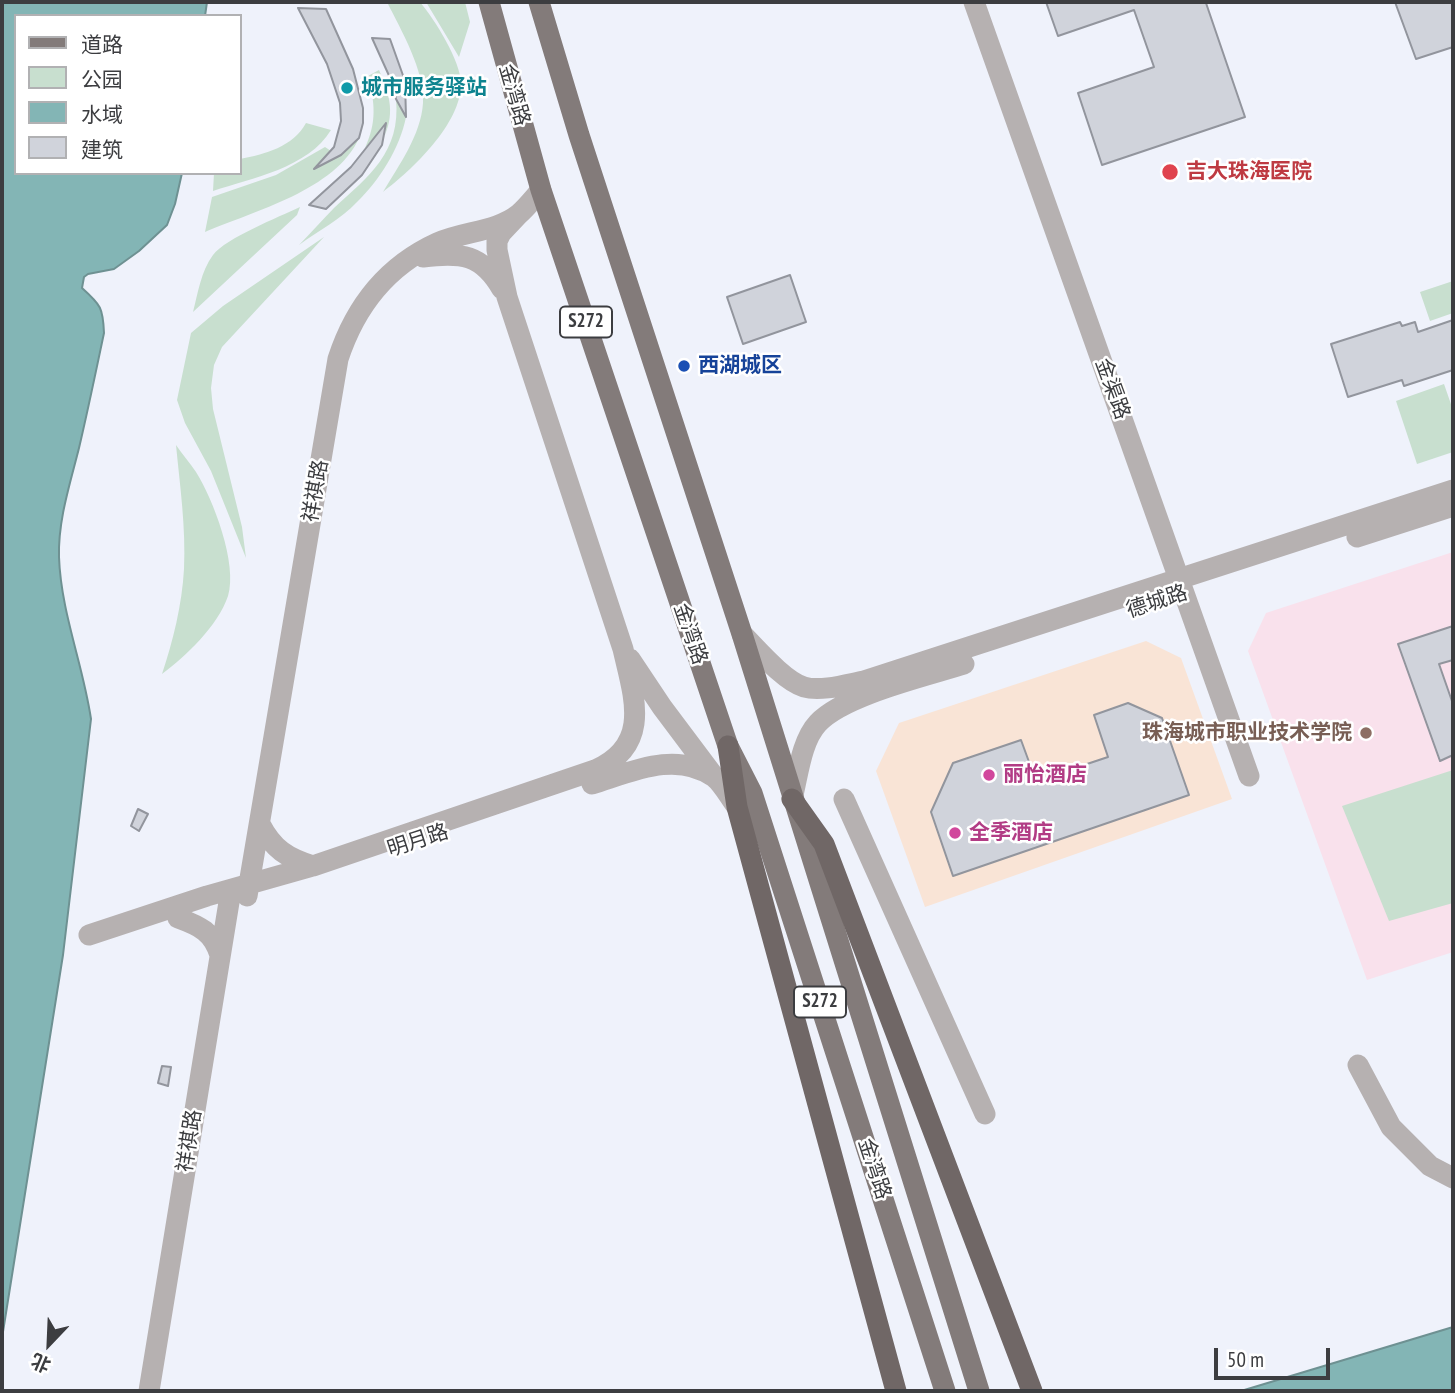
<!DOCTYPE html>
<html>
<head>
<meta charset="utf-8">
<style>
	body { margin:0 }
	#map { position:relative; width:1455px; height:1393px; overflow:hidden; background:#eff2fb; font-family:"PT Sans Narrow","Noto Sans SC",sans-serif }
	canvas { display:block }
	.frame { position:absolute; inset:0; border:4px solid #3c3d40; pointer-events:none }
	.legend { position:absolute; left:14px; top:14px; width:228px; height:161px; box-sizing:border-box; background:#fff; border:2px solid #b1b1b3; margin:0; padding:9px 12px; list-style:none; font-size:21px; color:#3c3d40 }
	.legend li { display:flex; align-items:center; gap:14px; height:35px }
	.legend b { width:35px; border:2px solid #b1b1b3 }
	.north { position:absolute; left:14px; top:1309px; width:70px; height:70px; -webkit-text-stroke:5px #fff; paint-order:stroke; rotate:203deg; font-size:19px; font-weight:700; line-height:28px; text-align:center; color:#3c3d40 }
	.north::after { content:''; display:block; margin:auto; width:24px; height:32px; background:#3c3d40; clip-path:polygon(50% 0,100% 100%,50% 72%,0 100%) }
	.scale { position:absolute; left:1214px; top:1348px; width:116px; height:32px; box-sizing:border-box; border:4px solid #3c3d40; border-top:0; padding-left:9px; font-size:21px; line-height:24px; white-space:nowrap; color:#3c3d40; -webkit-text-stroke:5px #fff; paint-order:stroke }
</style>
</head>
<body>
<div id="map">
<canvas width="1455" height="1393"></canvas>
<div class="frame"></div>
<ul class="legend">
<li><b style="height:9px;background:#837b7a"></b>道路</li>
<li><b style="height:19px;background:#c8dfcf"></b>公园</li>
<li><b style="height:19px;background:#83b5b5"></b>水域</li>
<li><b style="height:19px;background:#d0d3db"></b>建筑</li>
</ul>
<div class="north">北</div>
<div class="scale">50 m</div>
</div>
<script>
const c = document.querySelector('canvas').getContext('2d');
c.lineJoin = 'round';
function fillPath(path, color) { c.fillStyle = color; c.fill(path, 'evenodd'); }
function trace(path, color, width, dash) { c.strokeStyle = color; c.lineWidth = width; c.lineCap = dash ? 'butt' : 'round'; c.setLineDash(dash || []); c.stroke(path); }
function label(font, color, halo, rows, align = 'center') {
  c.font = font + ' "PT Sans Narrow","Noto Sans SC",sans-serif'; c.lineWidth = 5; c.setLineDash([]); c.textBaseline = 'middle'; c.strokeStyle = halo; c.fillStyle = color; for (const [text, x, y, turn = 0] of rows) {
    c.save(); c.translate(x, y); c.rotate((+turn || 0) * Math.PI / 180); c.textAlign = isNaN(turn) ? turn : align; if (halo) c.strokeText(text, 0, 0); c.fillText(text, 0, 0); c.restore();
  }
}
fillPath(new Path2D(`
	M1146,641L1181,658L1232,799L925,907L876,771L899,723Z`), '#f9e4d6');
fillPath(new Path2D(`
	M1453,552V952L1367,980L1248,651L1266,613Z`), '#f9e1ec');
fillPath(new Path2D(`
	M387,2H420C435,20 461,61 461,84C461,124 412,170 383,192C399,165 421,135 423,103C425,71 401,30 387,2Z
	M426,2H465L470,22L459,57Z
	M379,70C389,93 395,111 385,135L386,125L365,148C377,122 375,103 368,76Z
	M396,99L406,117C400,148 379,181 357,202C341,219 318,231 299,245C311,233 322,220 334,208C369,176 401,152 396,99Z
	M306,123L331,130C308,168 252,178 213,191L214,173H240V159C265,154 293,147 306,123Z
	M359,138C336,190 254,211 205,232L212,197L276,175L325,147L331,151L317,167L341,155Z
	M300,207L297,215L193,312C198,293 201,271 213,255C226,238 279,217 300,207Z
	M324,237L222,347L214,365L211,388L213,409L242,527L246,558L211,471L185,423L177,400L191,333L223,306Z
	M1453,281V313L1430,321L1420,292Z
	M1444,384L1453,410V452L1417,464L1396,401Z
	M176,445C182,454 190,463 196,472C213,499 238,564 228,596C218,626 186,656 162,674C173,641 182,605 184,569C186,528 180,486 176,445Z
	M1453,770V903L1389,921L1342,806Z`), '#c8dfcf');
const water = new Path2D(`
	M2,2H207L205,16H16V173H182L175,204L167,225L139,251L114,269L88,274L84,277L82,288C101,305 103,308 104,333C96,371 88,410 79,448C70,484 58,520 59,557C61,613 83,664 91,719L63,955L2,1338Z
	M1453,1327V1391H1241Z`);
fillPath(water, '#83b5b5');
trace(water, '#6e9192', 2);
const building = new Path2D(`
	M1046,2H1209L1206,3L1245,117L1102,165L1078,93L1154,67L1134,10L1058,36Z
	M1395,2H1453V47L1416,59Z
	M298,8L326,9L353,69L363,108V123L359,138L341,155L314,169L334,147L341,121L340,103L327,64Z
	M372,38L390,39L405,81L406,117L396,99L391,80Z
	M386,123L382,145L362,175L326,209L309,205L351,167Z
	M790,275L806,322L743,344L727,297Z
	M1453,320V370L1404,386L1402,380L1348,397L1331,344L1400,322L1402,326L1415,322L1418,332Z
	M1453,626V660L1439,664L1453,704V755L1440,761L1398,644Z
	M1128,703L1162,718L1189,795L953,876L931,812L953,763L1021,740L1036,781L1108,757L1094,715Z
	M138,809L148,814L139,831L131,826Z
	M162,1066L171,1067L168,1086L158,1083Z`);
fillPath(building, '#d0d3db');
trace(building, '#92959d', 2);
trace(new Path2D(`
	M974,2L1249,776
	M423,257C461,252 482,254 502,289
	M1357,537L1453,506
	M742,634C757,649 784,681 804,687C821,692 848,684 864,681L1453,490
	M630,659L662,707L713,775
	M592,784C631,772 676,750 714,777C723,784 730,798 737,807
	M792,799C798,776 801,741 818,723C844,695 926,676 964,664
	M844,799L985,1114
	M260,824C273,849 287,858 313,866
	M247,896L338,359C355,307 387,266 437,243C463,231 497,232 519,214C527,207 534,198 541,190
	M178,918C200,926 213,932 220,955
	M89,935L207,896L313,866L595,770C652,745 634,697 623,649L507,297L497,250V241L501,233L518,215
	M1358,1065L1391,1127L1430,1166L1453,1178
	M149,1391L231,890`), '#b6b1b1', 21);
trace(new Path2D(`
	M489,2L541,190L728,746L752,793L945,1391
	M539,2L579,135L742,634L979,1391`), '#837b7a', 21);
trace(new Path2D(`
	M728,746L737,807L896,1391
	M792,799L824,844L1032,1391`), '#706766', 21);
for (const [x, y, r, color] of [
	[347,88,7,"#0f9aa8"],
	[1170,172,9,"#e0444e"],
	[684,366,7,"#1a4fb4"],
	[1366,733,7,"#8d6e63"],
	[989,775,7,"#d1479c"],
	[955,833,7,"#d1479c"]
]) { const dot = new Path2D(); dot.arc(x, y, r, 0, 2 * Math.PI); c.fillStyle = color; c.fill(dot); trace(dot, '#fff', 2.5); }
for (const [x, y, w] of [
	[586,322,52],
	[820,1002,52]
]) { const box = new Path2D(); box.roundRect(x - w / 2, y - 15.5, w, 31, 5); c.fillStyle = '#fff'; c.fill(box); trace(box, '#3c3d40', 2); }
label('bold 19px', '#3c3d40', null, [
	["S272",586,322],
	["S272",820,1002]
]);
label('bold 21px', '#0d838f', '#fff', [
	["城市服务驿站",361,88]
], 'left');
label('21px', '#3c3d40', '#fff', [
	["金湾路",514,95,74],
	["金渠路",1112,389,70],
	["祥祺路",316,491,-80],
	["德城路",1157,602,-18],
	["金湾路",690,634,71],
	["明月路",418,841,-18],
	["祥祺路",190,1141,-81],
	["金湾路",874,1169,72]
]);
label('bold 21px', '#be3a42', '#fff', [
	["吉大珠海医院",1186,172]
], 'left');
label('bold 21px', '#164399', '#fff', [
	["西湖城区",698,366]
], 'left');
label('bold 21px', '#785e54', '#fff', [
	["珠海城市职业技术学院",1352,733]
], 'right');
label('bold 21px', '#b23c85', '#fff', [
	["丽怡酒店",1003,775],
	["全季酒店",969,833]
], 'left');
</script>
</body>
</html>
